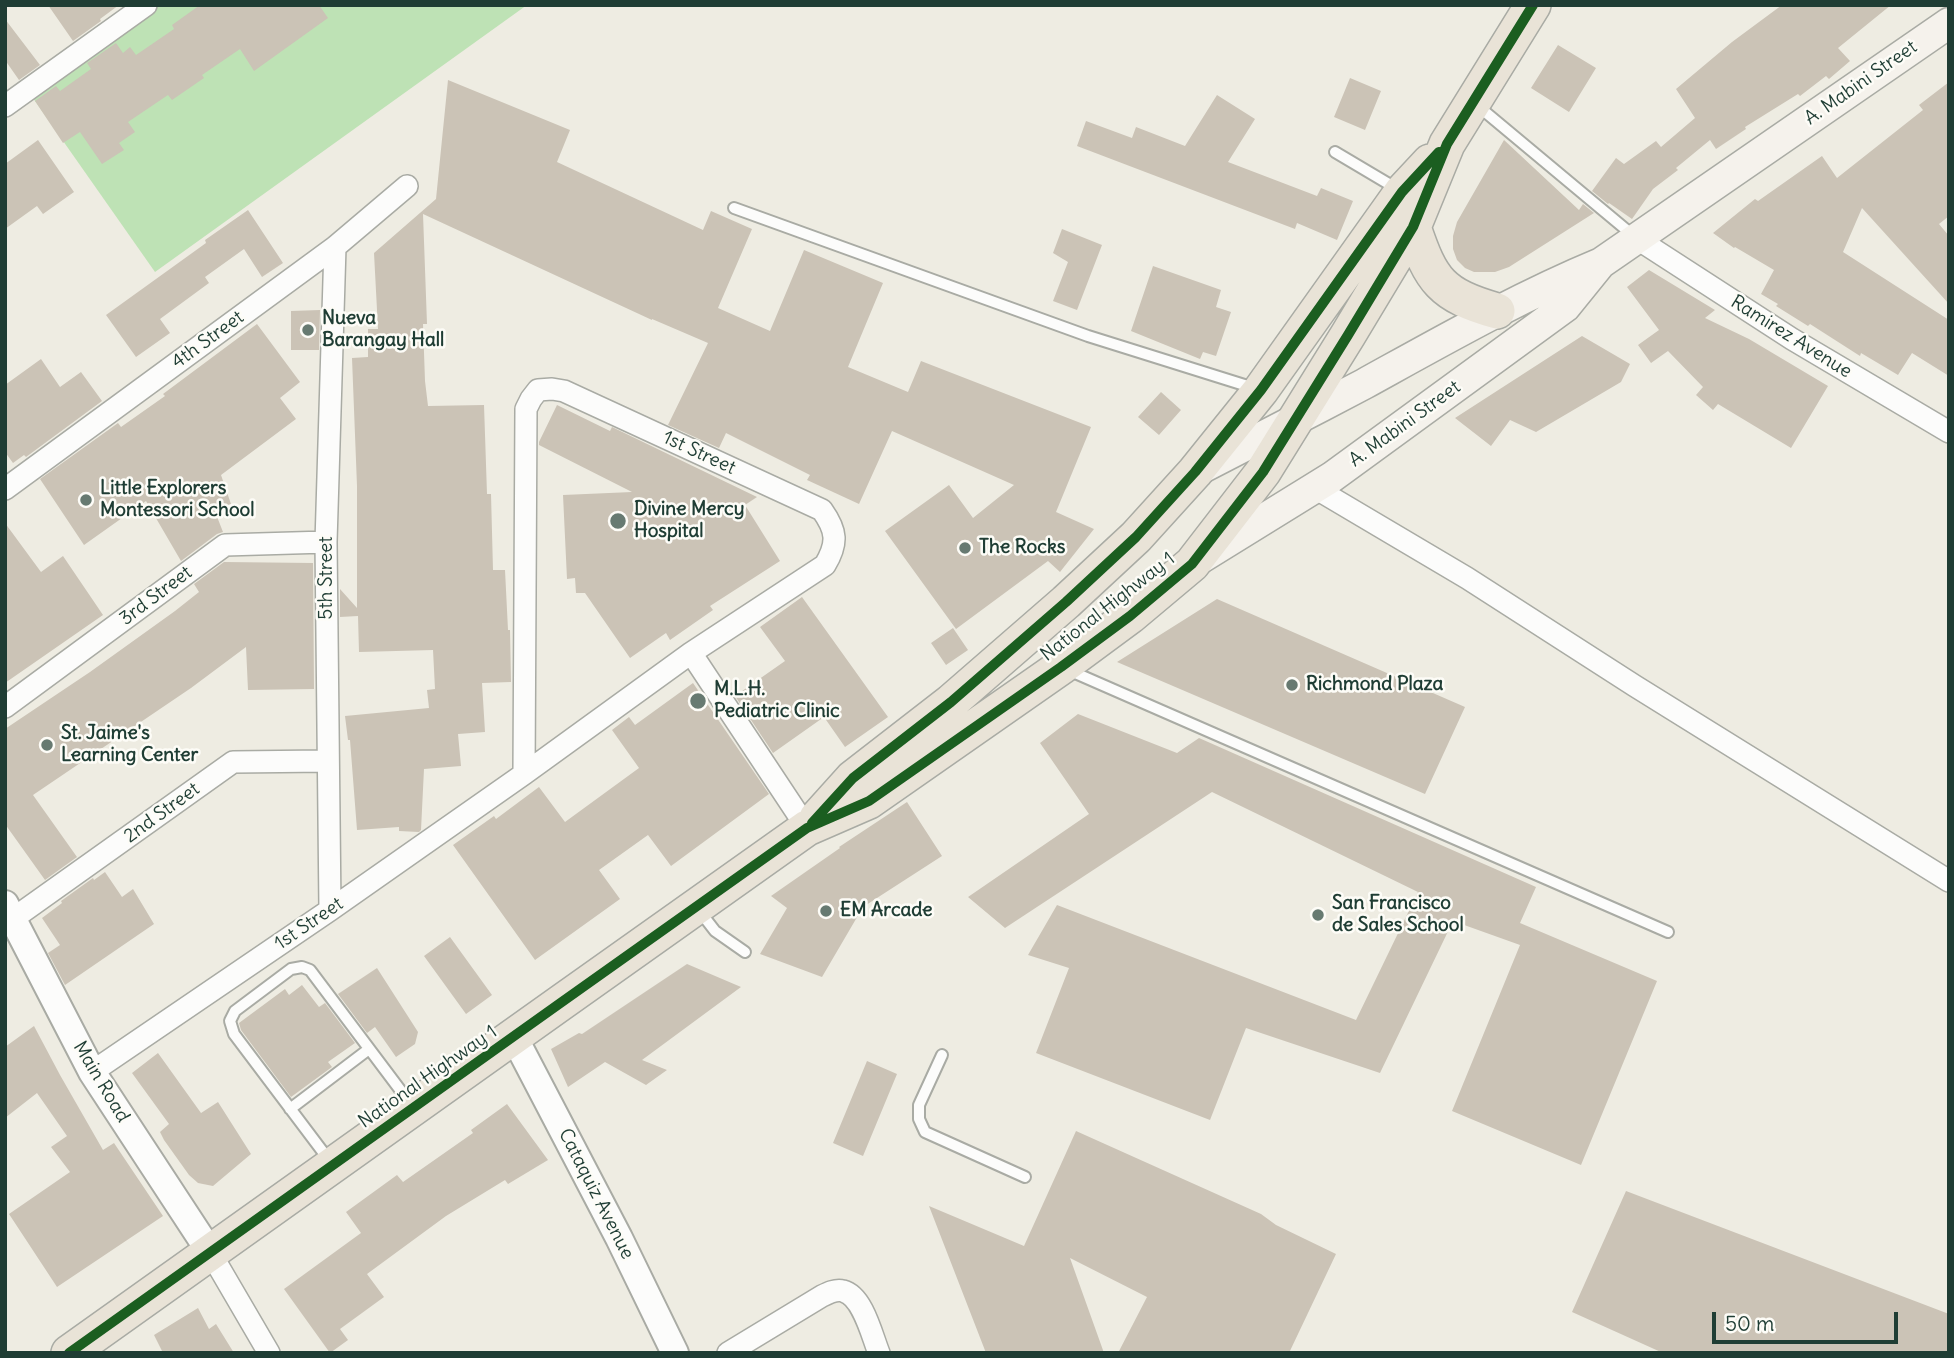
<!DOCTYPE html>
<html>
<head>
<meta charset="utf-8">
<style>
	body { margin:0 }
	#map { position:relative; width:1954px; height:1358px; overflow:hidden; background:#eeece2; font-family:Delius,sans-serif }
	canvas { display:block }
	.frame { position:absolute; inset:0; border:7px solid #1f3d34; pointer-events:none }
	.scale { position:absolute; left:1712px; top:1312px; width:186px; height:32px; box-sizing:border-box; border:4px solid #1f3d34; border-top:0; padding-left:9px; font-size:21px; line-height:24px; white-space:nowrap; color:#1f3d34; -webkit-text-stroke:5px #fdfcf7; paint-order:stroke }
</style>
</head>
<body>
<div id="map">
<canvas width="1954" height="1358"></canvas>
<div class="frame"></div>
<div class="scale">50 m</div>
</div>
<script>
const c = document.querySelector('canvas').getContext('2d');
c.lineJoin = 'round';
function fillPath(path, color) { c.fillStyle = color; c.fill(path, 'evenodd'); }
function trace(path, color, width, dash) { c.strokeStyle = color; c.lineWidth = width; c.lineCap = dash ? 'butt' : 'round'; c.setLineDash(dash || []); c.stroke(path); }
function label(font, color, halo, rows, align = 'center') {
  c.font = font + ' Delius,sans-serif'; c.lineWidth = 5; c.setLineDash([]); c.textBaseline = 'middle'; c.strokeStyle = halo; c.fillStyle = color; for (const [text, x, y, turn = 0] of rows) {
    c.save(); c.translate(x, y); c.rotate((+turn || 0) * Math.PI / 180); c.textAlign = isNaN(turn) ? turn : align; if (halo) c.strokeText(text, 0, 0); c.fillText(text, 0, 0); c.restore();
  }
}
fillPath(new Path2D(`
	M149,5H527L155,272L28,91Z`), '#bee2b5');
fillPath(new Path2D(`
	M48,5H119L100,19L101,21L73,41Z
	M200,5H319L328,18L254,71L240,49L202,75L204,78L172,100L168,95L128,122L135,132L119,143L124,150L102,164L80,132L63,143L35,101L56,86L60,91L91,69L87,63L116,43L123,53L130,47L136,55L174,29L172,25Z
	M1782,5H1891L1838,48L1850,61L1829,79L1826,76L1800,96L1798,94L1745,127L1746,129L1716,149L1710,140L1676,168L1678,170L1653,189L1632,219L1609,203L1608,204L1592,191L1616,158L1624,164L1656,141L1661,147L1695,118L1676,89L1732,42Z
	M5,19L40,65L19,80L5,60Z
	M1558,45L1596,68L1569,112L1531,88Z
	M1350,78L1381,91L1365,130L1334,117Z
	M448,80L570,130L557,162L703,230L711,211L752,229L718,308L770,331L804,250L883,283L848,367L908,392L921,361L1091,427L1056,512L1094,529L1060,572L1048,561L956,629L885,531L949,485L973,518L1014,485L892,431L859,504L807,480L810,475L726,433L719,448L668,425L708,343L652,319V320L423,214L427,324H423L425,381L428,406L484,405L487,494H491L493,570H505L508,630H510L511,682L482,683L485,732L458,734L461,766L424,769L421,830L419,832L399,831V827L357,830L350,740H348L345,716L429,708L427,690L435,689L433,650L359,652L358,616L340,617V589L357,608V486L352,358L368,357V329H378L374,253L436,199Z
	M1949,82V216L1939,224L1949,236V304L1862,208L1843,252L1949,320V376L1912,353L1898,375L1861,353L1860,356L1810,324L1808,326L1776,306L1778,304L1761,294L1774,270L1735,247L1734,248L1713,233L1755,199L1758,201L1822,156L1837,178L1923,110L1919,105Z
	M1217,95L1255,119L1228,162L1317,196L1321,188L1353,201L1337,240L1297,223L1295,229L1077,146L1086,121L1132,138L1136,127L1185,146Z
	M38,140L74,192L43,214L37,206L5,229V164Z
	M1504,140L1579,210L1583,204L1594,213L1509,267L1495,272H1474L1465,268L1457,260L1453,249V236L1457,222Z
	M248,210L283,263L262,277L244,249L205,277L209,283L160,319L170,333L136,357L106,315L206,243L205,240Z
	M1062,229L1102,245L1077,310L1053,301L1068,262L1053,253Z
	M1153,266L1221,290L1216,307L1231,312L1216,356L1203,352L1200,359L1131,331Z
	M1649,270L1715,310L1705,318L1749,339L1828,386L1791,448L1718,404L1713,410L1696,395L1703,387L1668,351L1651,363L1638,345L1659,330L1627,287Z
	M320,310L319,350H291V311Z
	M257,324L300,382L280,398L296,419L221,475L231,504L214,509L223,532L217,534L181,561L146,501L84,545L40,479L118,423L121,427L165,396L163,394Z
	M1582,336L1630,364L1621,382L1536,432L1510,420L1491,446L1455,418Z
	M41,359L60,387L81,372L102,401L26,457L24,455L13,463L5,452V385Z
	M1161,392L1181,410L1159,435L1138,417Z
	M557,405L610,431L612,427L757,497L745,505L780,561L710,606L713,610L670,640L666,633L630,658L585,593H576L575,578L567,579L563,495L632,492L539,445V442Z
	M5,523L41,572L63,556L103,615L5,683Z
	M224,562L313,563L314,689L248,690L246,647L191,688L33,795L77,857L45,880L5,824V729L90,672L175,611L199,592L194,584Z
	M802,597L888,717L845,747L824,717L773,753L735,696L785,661L760,627Z
	M1217,599L1465,707L1425,794L1117,662Z
	M953,628L968,650L946,665L931,643Z
	M693,683L769,794L671,866L648,835L599,870L620,899L535,960L453,845L494,816L496,819L539,787L565,822L639,768L612,730L629,717L635,725Z
	M1078,714L1177,753L1199,738L1536,887L1520,923L1657,981L1581,1165L1452,1111L1520,945L1453,921L1380,1073L1246,1028L1210,1120L1036,1053L1069,968L1028,955L1057,905L1356,1020L1418,892L1212,792L1005,928L968,897L1089,814L1040,743Z
	M907,802L942,856L863,907L822,977L760,954L787,908L771,896L840,848L839,847Z
	M105,872L122,897L133,889L154,924L65,985L48,953L60,945L42,918L62,903L61,901L93,878L94,880Z
	M450,937L492,995L466,1014L424,956Z
	M687,964L741,987L642,1060L667,1070L646,1085L605,1062L568,1087L551,1049L579,1033L582,1034Z
	M377,968L418,1032L415,1044L396,1057L375,1027L367,1033L338,994Z
	M302,985L319,1007L325,1003L355,1043L328,1062L332,1067L291,1097L241,1030L239,1023L285,989L289,995Z
	M34,1026L60,1075L103,1150L114,1143L163,1216L57,1287L9,1214L70,1172L51,1147L67,1136L37,1093L5,1118V1047Z
	M158,1053L201,1113L218,1102L251,1154L213,1186L198,1183L189,1175L164,1140L160,1132L169,1124L132,1073Z
	M867,1061L897,1074L863,1156L833,1143Z
	M507,1104L548,1160L508,1184L505,1180L446,1216L367,1274L384,1297L340,1329L348,1340L330,1353L284,1289L361,1233L346,1212L397,1175L403,1182L473,1133L471,1130Z
	M1076,1131L1261,1214L1276,1225L1336,1254L1289,1353H1118L1147,1297L1070,1258L1104,1353H986L929,1206L1024,1246Z
	M1626,1191L1949,1314V1353H1663L1572,1312Z
	M198,1308L209,1329L216,1324L234,1353H163L154,1335Z`), '#cbc3b6');
const service = new Path2D(`
	M1478,106L1635,237
	M1335,152L1399,190
	M734,208L1088,336L1254,388
	M1066,669L1668,932
	M698,909L715,931L745,952
	M942,1055L919,1105V1119L925,1132L1025,1177
	M290,1109L369,1049
	M329,1160L234,1034L230,1021L235,1011L291,969L302,967L310,970L410,1103`);
const minor = new Path2D(`
	M5,106L146,5
	M1636,238L1792,339L1949,432
	M1315,488L1467,578L1635,686L1949,881
	M5,489L335,247L407,186
	M691,653L807,828
	M5,707L225,545L326,542
	M330,910L326,542L335,247
	M14,918L233,762L327,761
	M92,1072L330,910L524,774L691,653L825,565C838,543 837,531 822,510L564,391L552,389L538,390L531,399L526,409L524,774
	M210,1252L269,1353
	M728,1353L822,1296C828,1293 836,1289 843,1291C863,1296 872,1336 879,1353`);
const tertiary = new Path2D(`
	M5,904L92,1072L210,1252
	M514,1037L619,1238L675,1353`);
const secondary = new Path2D(`
	M1198,470C1254,441 1309,413 1364,384C1442,341 1519,297 1601,263L1949,23
	M1201,558L1332,477L1565,307L1599,265`);
const trunk = new Path2D(`
	M1413,227C1431,281 1441,295 1497,311
	M817,818L853,778L951,702L1066,602L1136,537L1195,472L1261,390L1402,192L1430,162
	M69,1353C314,1177 561,1003 807,828L869,801L1061,667L1130,616L1192,564L1263,472L1348,335L1413,227L1447,144L1533,5`);
trace(service, '#a9aba4', 14);
trace(minor, '#a9aba4', 24);
trace(tertiary, '#a9aba4', 30);
trace(secondary, '#a9aba4', 33);
trace(trunk, '#a9aba4', 38);
trace(service, '#fcfcfb', 10);
trace(minor, '#fcfcfb', 21);
trace(tertiary, '#fcfcfb', 26);
trace(secondary, '#f5f2ec', 30);
trace(trunk, '#e9e3d7', 35);
trace(new Path2D(`
	M812,823L853,778L951,702L1066,602L1136,537L1195,472L1261,390L1402,192L1439,152
	M69,1353C314,1177 561,1003 807,828L869,801L1061,667L1130,616L1192,564L1263,472L1348,335L1413,227L1447,144L1533,5`), '#1b5e20', 10);
for (const [x, y, r, color] of [
	[308,330,7,"#677a71"],
	[86,500,7,"#677a71"],
	[618,521,9,"#677a71"],
	[965,548,7,"#677a71"],
	[1292,685,7,"#677a71"],
	[698,701,9,"#677a71"],
	[47,745,7,"#677a71"],
	[826,911,7,"#677a71"],
	[1318,915,7,"#677a71"]
]) { const dot = new Path2D(); dot.arc(x, y, r, 0, 2 * Math.PI); c.fillStyle = color; c.fill(dot); trace(dot, '#fdfcf7', 2.5); }
label('19px', '#1f3d34', '#fdfcf7', [
	["A. Mabini Street",1861,83,-35],
	["Ramirez Avenue",1791,337,32],
	["4th Street",208,340,-36],
	["A. Mabini Street",1405,424,-36],
	["1st Street",699,453,25],
	["5th Street",327,578,-90],
	["3rd Street",156,596,-37],
	["National Highway 1",1108,607,-38],
	["2nd Street",162,813,-36],
	["1st Street",309,924,-34],
	["National Highway 1",428,1077,-35],
	["Main Road",101,1082,59],
	["Cataquiz Avenue",596,1194,63]
]);
label('bold 19px', '#1f3d34', '#fdfcf7', [
	["Nueva",322,319],
	["Barangay Hall",322,341],
	["Little Explorers",100,489],
	["Montessori School",100,511],
	["Divine Mercy",634,510],
	["Hospital",634,532],
	["The Rocks",979,548],
	["Richmond Plaza",1306,685],
	["M.L.H.",714,690],
	["Pediatric Clinic",714,712],
	["St. Jaime's",61,734],
	["Learning Center",61,756],
	["San Francisco",1332,904],
	["de Sales School",1332,926],
	["EM Arcade",840,911]
], 'left');
</script>
</body>
</html>
